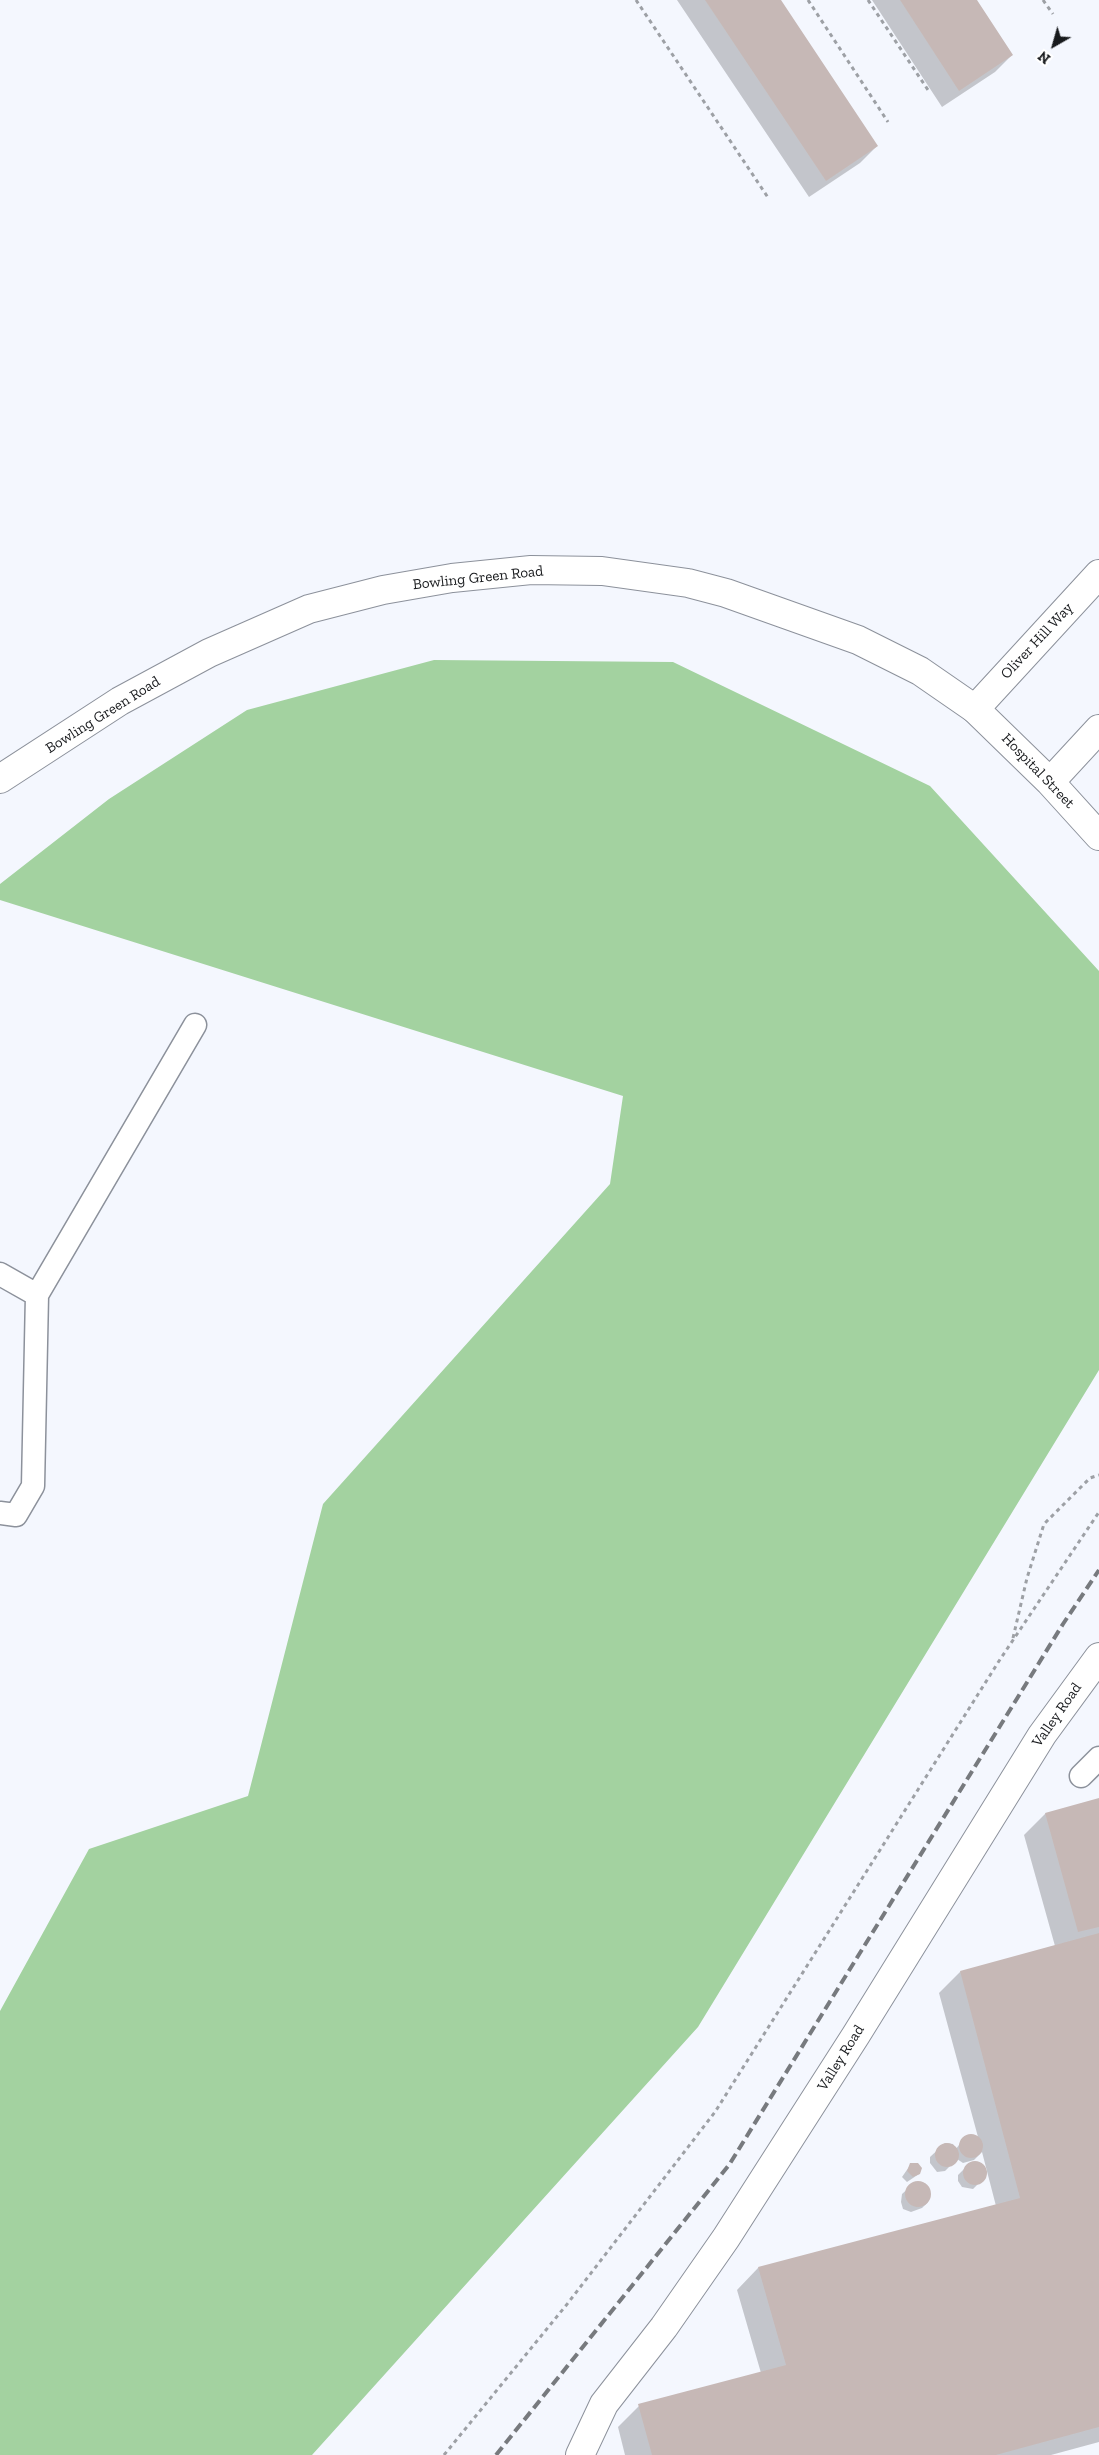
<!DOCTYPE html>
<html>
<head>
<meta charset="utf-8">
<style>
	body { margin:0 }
	#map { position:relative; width:1099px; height:2455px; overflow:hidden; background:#f4f7fe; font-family:"Zilla Slab",serif }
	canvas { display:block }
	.north { position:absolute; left:1029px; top:20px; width:50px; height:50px; -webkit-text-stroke:4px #fff; paint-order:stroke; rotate:218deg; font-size:14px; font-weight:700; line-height:20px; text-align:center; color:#181a1d }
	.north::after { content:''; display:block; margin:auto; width:18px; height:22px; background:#181a1d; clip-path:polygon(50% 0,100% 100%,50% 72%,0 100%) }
</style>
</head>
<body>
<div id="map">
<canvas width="1099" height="2455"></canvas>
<div class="north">N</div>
</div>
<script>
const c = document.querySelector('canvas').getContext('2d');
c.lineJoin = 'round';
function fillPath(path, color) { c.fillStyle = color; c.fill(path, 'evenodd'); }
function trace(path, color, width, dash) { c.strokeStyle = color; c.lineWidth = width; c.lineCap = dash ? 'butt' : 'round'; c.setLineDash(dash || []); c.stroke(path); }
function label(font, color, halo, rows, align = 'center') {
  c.font = font + ' "Zilla Slab",serif'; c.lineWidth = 4.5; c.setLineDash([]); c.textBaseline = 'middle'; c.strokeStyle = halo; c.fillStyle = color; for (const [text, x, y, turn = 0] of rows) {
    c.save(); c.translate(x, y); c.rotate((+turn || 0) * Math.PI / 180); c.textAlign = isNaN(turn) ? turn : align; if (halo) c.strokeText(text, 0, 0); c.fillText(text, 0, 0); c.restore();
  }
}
fillPath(new Path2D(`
	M434,660L673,662L930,786L1099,971V1370L698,2027L312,2455H0V2011L89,1849L248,1796L323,1504L610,1184L623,1096L0,900V884L109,799L247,710Z`), '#a3d2a0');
fillPath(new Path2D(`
	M677,0H780L877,146L860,163L809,197Z
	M872,0H976L1012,55L995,72L942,107Z
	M1099,1799V2442L1051,2455H625L618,2427L639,2406L761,2373L737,2290L758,2268L996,2206L982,2152L974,2160L963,2163L957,2159L945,2171L937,2172L930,2163V2157L945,2143L953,2144L956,2149L964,2138L971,2135L978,2137L939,1993L960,1972L1055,1946L1024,1835L1045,1814Z
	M980,2163L985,2170L983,2179L973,2189L962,2187L958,2181V2175L969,2164Z
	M911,2164L919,2174L907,2182L902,2177Z
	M925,2183L930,2192L928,2202L922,2208L911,2212L903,2209L901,2202L902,2194L913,2184Z`), '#0003');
fillPath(new Path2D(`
	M705,0H781L878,146L826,181Z
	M900,0H977L1013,55L959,91Z
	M1099,1798V1927L1078,1932L1045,1813Z
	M1099,1933V2427L996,2455H652L638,2404L786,2365L758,2267L1020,2198L960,1971Z
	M959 2146a12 12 0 1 1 24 0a12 12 0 1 1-24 0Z
	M935 2155a12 12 0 1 1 24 0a12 12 0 1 1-24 0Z
	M963 2173a12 12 0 1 1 24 0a12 12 0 1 1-24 0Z
	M910,2163H918L922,2168L920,2174L913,2177L907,2171Z
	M905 2194a13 13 0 1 1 26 0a13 13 0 1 1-26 0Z`), '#c6b8b6');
const service = new Path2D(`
	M0,1274L37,1295L33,1486L16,1515L0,1513
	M37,1295L195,1025
	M1081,1776L1099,1758`);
const tertiary = new Path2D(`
	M0,779L120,701L209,653L309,609L383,590L452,578L531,570L602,571L688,583L726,593L858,640L920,671L975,709
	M580,2455L604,2404L664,2327L726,2238L856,2035L1042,1735L1099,1657`);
const secondary = new Path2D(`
	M1099,574L975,709L1050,782L1099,836
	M1050,782L1099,729`);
trace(service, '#8c919b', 25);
trace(tertiary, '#8c919b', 30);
trace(secondary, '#8c919b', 30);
trace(new Path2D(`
	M636,0L769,199
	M808,0L888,122
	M868,0L930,93
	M1043,0L1053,14
	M1013,1638L1027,1578L1044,1524L1090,1478L1099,1475
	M444,2455L568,2303L715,2112L999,1661L1099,1512`), '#9da0a5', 3, [4, 4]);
trace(service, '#fff', 22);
trace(tertiary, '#fff', 28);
trace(secondary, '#fff', 28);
trace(new Path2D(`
	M496,2455L729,2165L1063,1624L1099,1570`), '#777a7e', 4, [10, 5]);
label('15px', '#181a1d', '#fff', [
	["Bowling Green Road",478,578,-6],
	["Oliver Hill Way",1037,641,-47],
	["Bowling Green Road",103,715,-32],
	["Hospital Street",1038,771,46],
	["Valley Road",1057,1715,-55],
	["Valley Road",841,2058,-58]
]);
</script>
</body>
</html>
